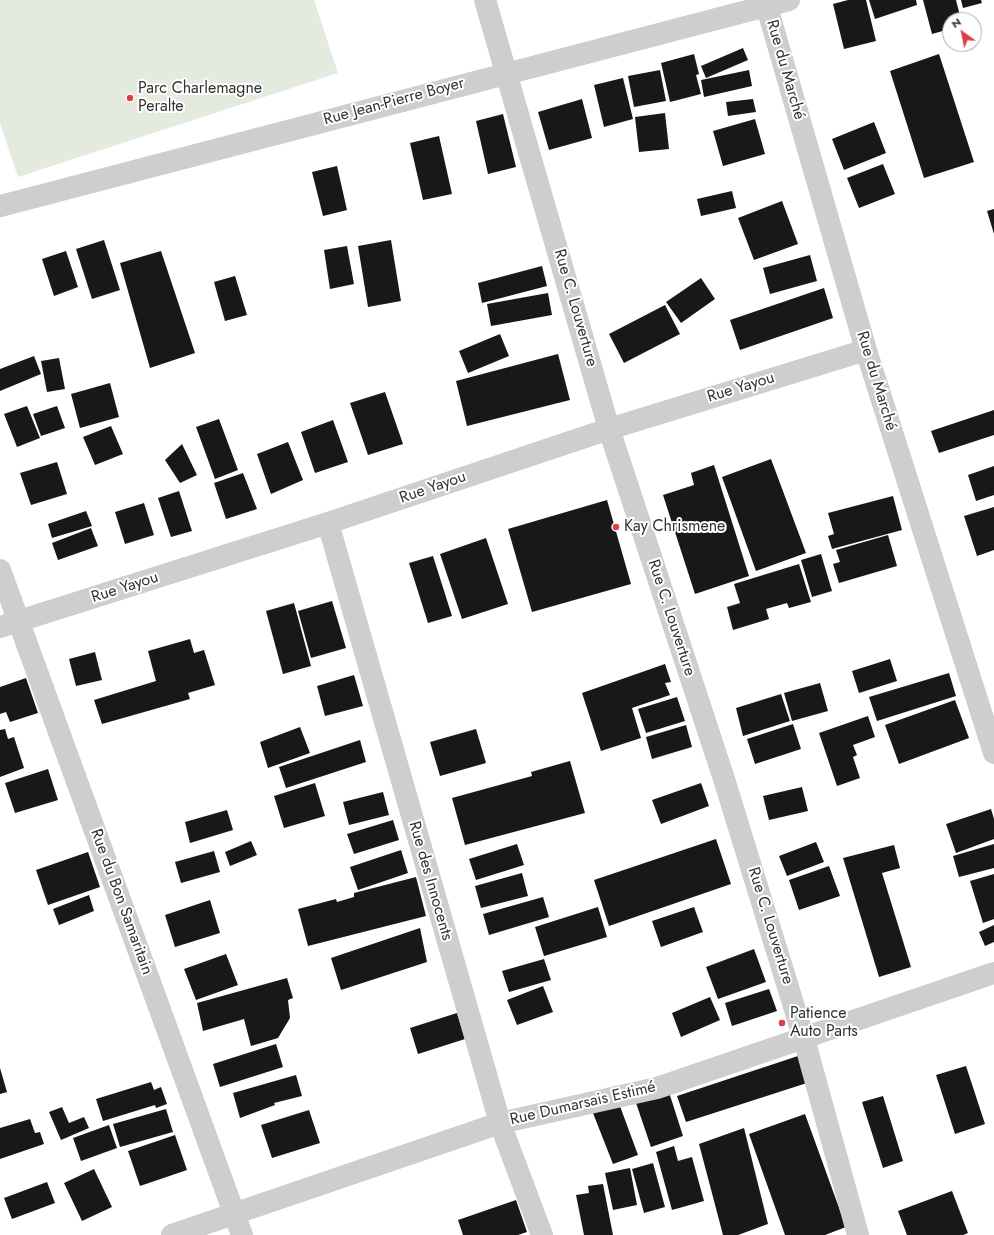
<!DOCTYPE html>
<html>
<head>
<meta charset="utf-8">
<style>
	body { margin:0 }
	#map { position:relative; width:994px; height:1235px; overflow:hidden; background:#fff; font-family:Jost,sans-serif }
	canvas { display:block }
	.north { position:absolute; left:942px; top:12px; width:40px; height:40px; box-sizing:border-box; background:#fff; border:1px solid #adadad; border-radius:50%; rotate:327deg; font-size:11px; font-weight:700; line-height:16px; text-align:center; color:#313131 }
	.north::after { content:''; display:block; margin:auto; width:14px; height:18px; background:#db4049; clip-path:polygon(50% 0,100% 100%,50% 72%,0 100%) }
</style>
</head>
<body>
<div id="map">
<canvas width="994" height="1235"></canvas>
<div class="north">N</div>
</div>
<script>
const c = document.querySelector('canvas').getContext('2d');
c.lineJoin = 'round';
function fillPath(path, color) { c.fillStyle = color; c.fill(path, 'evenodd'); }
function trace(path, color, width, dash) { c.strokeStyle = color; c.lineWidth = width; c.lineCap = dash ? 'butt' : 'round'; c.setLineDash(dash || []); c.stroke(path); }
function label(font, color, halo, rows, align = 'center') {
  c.font = font + ' Jost,sans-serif'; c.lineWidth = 4; c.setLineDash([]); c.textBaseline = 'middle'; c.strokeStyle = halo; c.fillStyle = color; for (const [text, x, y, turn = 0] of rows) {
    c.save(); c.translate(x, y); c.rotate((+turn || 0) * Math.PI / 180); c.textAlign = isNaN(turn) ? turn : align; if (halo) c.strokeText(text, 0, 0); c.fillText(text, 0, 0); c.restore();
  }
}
fillPath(new Path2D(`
	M0,0H314L338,73L18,177L0,123Z`), '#e4eade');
fillPath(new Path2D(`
	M848,0H866L876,41L844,49L833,4Z
	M869,0H916L917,5L875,19Z
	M923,0H956L961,20H950V29L932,34Z
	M961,0H981L982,3L963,8Z
	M743,48L748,60L706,78L701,66Z
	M694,54L699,74L696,75L701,94L670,102L661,63Z
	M939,54L974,162L924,178L890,71Z
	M660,70L666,101L634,107L628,76Z
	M749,70L752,86L704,97L701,80Z
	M623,78L633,119L604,127L594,85Z
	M582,99L592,138L549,150L538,112Z
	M753,99L756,112L728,116L726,102Z
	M665,113L669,149L639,152L635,117Z
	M503,114L516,167L488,174L476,121Z
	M755,119L765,154L723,166L713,131Z
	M874,122L886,153L844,170L832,139Z
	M439,136L452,194L423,200L410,143Z
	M883,164L895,194L859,208L847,178Z
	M337,166L347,210L323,216L312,172Z
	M732,191L736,208L701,216L697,199Z
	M782,201L798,244L754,260L738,218Z
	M994,209V234L987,211Z
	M104,240L120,290L92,299L76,249Z
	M391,240L401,301L368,307L358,246Z
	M347,246L354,284L330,289L324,250Z
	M66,251L78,287L54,296L42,259Z
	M161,251L195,353L150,368L120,263Z
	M810,255L817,281L770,294L763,268Z
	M542,266L547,286L482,303L478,283Z
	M235,276L247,315L225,321L214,282Z
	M701,278L715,299L681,323L666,302Z
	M824,288L833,318L740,350L730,320Z
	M548,293L552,315L491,326L487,304Z
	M665,305L680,334L624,363L609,334Z
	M500,334L509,356L468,373L459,351Z
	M558,354L570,400L467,426L456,381Z
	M34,356L41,374L0,391V369Z
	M59,358L65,389L47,392L41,361Z
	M110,383L119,417L80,428L71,394Z
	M385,392L403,444L368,455L350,403Z
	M27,406L40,438L17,447L4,414Z
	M57,406L65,428L41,436L33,414Z
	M994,410V435L939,453L931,431Z
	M219,419L238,470L215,479L196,427Z
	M333,420L348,462L315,473L301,432Z
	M111,426L123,454L95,465L83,437Z
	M288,442L303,480L271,494L257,454Z
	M182,444L197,475L180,483L165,460Z
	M771,459L806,553L756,571L722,477Z
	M57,462L67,494L31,505L20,473Z
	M714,465L749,576L695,594L663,495L694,485L691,473Z
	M994,466V495L976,501L968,475Z
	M243,473L257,509L226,519L214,483Z
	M179,491L192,531L171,537L158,498Z
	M893,496L902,530L832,549L828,536L834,534L828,513Z
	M607,500L631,584L532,612L508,529Z
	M144,503L154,535L125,544L115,512Z
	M994,507V550L977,556L964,516Z
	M86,511L92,526L52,538L48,524Z
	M91,528L98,546L58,560L52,543Z
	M888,535L897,566L839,583L833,564L840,562L836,550Z
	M486,538L508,604L462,619L440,554Z
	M821,554L832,591L812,597L801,560Z
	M433,556L452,616L428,623L409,563Z
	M799,564L811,602L789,608L787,603L766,609L769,619L733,630L727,607L740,603L734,584Z
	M332,601L346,648L311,658L298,611Z
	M294,603L311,666L283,674L266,611Z
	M190,639L194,653L204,650L215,685L188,693L190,699L102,724L94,700L156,681L148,651Z
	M95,652L102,680L76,686L69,659Z
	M890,659L897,681L859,693L852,671Z
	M665,664L671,682L665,683L670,695L632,708L641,738L601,751L582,693Z
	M949,673L956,696L877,721L869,697Z
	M354,675L363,706L325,716L317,686Z
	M26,678L38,713L10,722L6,712L0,714V687Z
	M820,683L828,711L792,721L784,693Z
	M781,694L790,721L743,736L736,708Z
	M677,697L685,721L646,733L638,709Z
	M955,700L969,738L899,764L885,725Z
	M868,716L875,737L853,745L857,755L853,757L860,778L837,786L819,733Z
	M793,724L801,749L755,764L747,739Z
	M686,725L692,747L652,759L646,737Z
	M300,727L310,753L268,768L260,742Z
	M5,729L8,739L14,737L24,768L0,777V730Z
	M476,729L486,763L440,776L430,742Z
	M360,740L366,762L286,788L279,767Z
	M570,761L585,813L465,845L452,798L532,776L531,772Z
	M48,769L58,800L15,813L5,783Z
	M315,783L325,816L284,828L274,796Z
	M701,783L709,806L661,824L652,800Z
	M802,787L808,811L769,820L763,796Z
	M383,792L389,815L349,825L343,802Z
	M991,809L994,819V839L956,853L946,824Z
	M227,810L233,830L190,843L185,822Z
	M393,820L399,840L354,854L347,834Z
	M716,839L731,884L609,926L594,880Z
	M251,841L257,855L230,866L225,852Z
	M816,842L824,862L787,876L779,856Z
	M517,844L524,865L476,880L469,859Z
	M994,844V868L959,877L953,856Z
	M894,845L900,868L882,873L911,967L879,977L843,858Z
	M401,850L408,873L358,890L350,867Z
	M214,851L220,872L181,883L175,862Z
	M88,852L100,887L48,905L36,870Z
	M829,866L840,896L799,910L789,880Z
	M522,873L528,896L481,908L475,886Z
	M994,874V919L983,923L970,881Z
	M416,877L426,916L308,946L298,909L336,899L337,902L354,897V893Z
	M89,895L94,911L59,925L53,909Z
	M543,897L549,917L489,935L483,914Z
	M210,900L220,933L175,947L165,915Z
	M598,907L607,937L544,956L535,927Z
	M694,907L703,932L661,947L652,921Z
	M994,925V942L985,946L979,932Z
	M420,928L427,962L341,990L331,958Z
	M754,949L766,982L718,999L706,967Z
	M226,954L238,985L196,1000L184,969Z
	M544,959L551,980L509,992L502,971Z
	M287,978L293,998L288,1000L290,1018L278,1038L251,1046L244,1019L203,1031L197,1003Z
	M543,986L553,1012L517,1025L507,1000Z
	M769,989L777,1011L732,1026L725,1003Z
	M710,997L720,1020L681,1037L672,1013Z
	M457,1013L465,1039L418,1054L410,1028Z
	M276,1044L283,1067L220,1087L213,1064Z
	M801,1055L810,1082L686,1122L677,1096Z
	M966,1066L985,1124L955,1134L936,1075Z
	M0,1068L7,1092L0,1094Z
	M296,1075L302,1096L274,1103L275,1105L240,1118L233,1093Z
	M151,1082L154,1090L161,1087L167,1104L156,1108L155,1105L103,1121L96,1099Z
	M668,1089L683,1136L651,1147L635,1100Z
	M883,1096L903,1161L883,1168L862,1102Z
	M617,1098L638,1155L613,1164L591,1108Z
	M62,1107L69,1123L84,1117L89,1128L61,1140L49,1112Z
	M166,1109L173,1132L120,1147L113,1124Z
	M309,1110L320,1143L272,1158L261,1125Z
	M805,1114L846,1227L825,1235H785L749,1134Z
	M30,1119L35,1133L40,1132L44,1144L0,1159V1128Z
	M109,1125L117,1148L81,1161L73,1138Z
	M744,1128L768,1224L738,1235H723L699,1144Z
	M175,1135L187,1170L140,1186L128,1151Z
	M674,1146L678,1161L692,1157L704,1201L672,1210L656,1152Z
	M653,1163L665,1207L644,1213L632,1169Z
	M630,1168L637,1205L613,1210L605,1173Z
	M94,1169L112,1207L82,1221L64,1183Z
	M47,1182L55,1203L12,1219L4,1198Z
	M603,1184L613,1235H584L576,1195L589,1193L588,1186Z
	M952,1191L968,1233L963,1235H907L898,1211Z
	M516,1200L527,1232L518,1235H463L458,1220Z`), '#181818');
trace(new Path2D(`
	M485,0L609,429L724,779L804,1039L858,1235
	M767,7L866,350L994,753
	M0,206L789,0
	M328,523L500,1123L542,1235
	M0,570L242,1235
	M0,627L328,523L609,429L866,350
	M172,1235L500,1123L657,1088L994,973`), '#cecece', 22);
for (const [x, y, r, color] of [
	[130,98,4,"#db4049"],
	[616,527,4,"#db4049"],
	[782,1023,4,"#db4049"]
]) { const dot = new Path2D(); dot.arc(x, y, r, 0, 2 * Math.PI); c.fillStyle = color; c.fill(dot); trace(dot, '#fff', 1.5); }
label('16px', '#313131', '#fff', [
	["Rue du Marché",785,70,74],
	["Rue Jean-Pierre Boyer",394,102,-15],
	["Rue C. Louverture",575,308,74],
	["Rue du Marché",876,381,73],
	["Rue Yayou",741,388,-17],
	["Rue Yayou",433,488,-19],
	["Rue Yayou",125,588,-18],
	["Rue C. Louverture",671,618,72],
	["Rue des Innocents",430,881,74],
	["Rue du Bon Samaritain",121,902,70],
	["Rue C. Louverture",770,926,73],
	["Rue Dumarsais Estimé",583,1104,-13]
]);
label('16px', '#313131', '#fff', [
	["Parc Charlemagne",138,89],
	["Peralte",138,107],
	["Kay Chrismene",624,527],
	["Patience",790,1014],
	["Auto Parts",790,1032]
], 'left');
</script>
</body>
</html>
